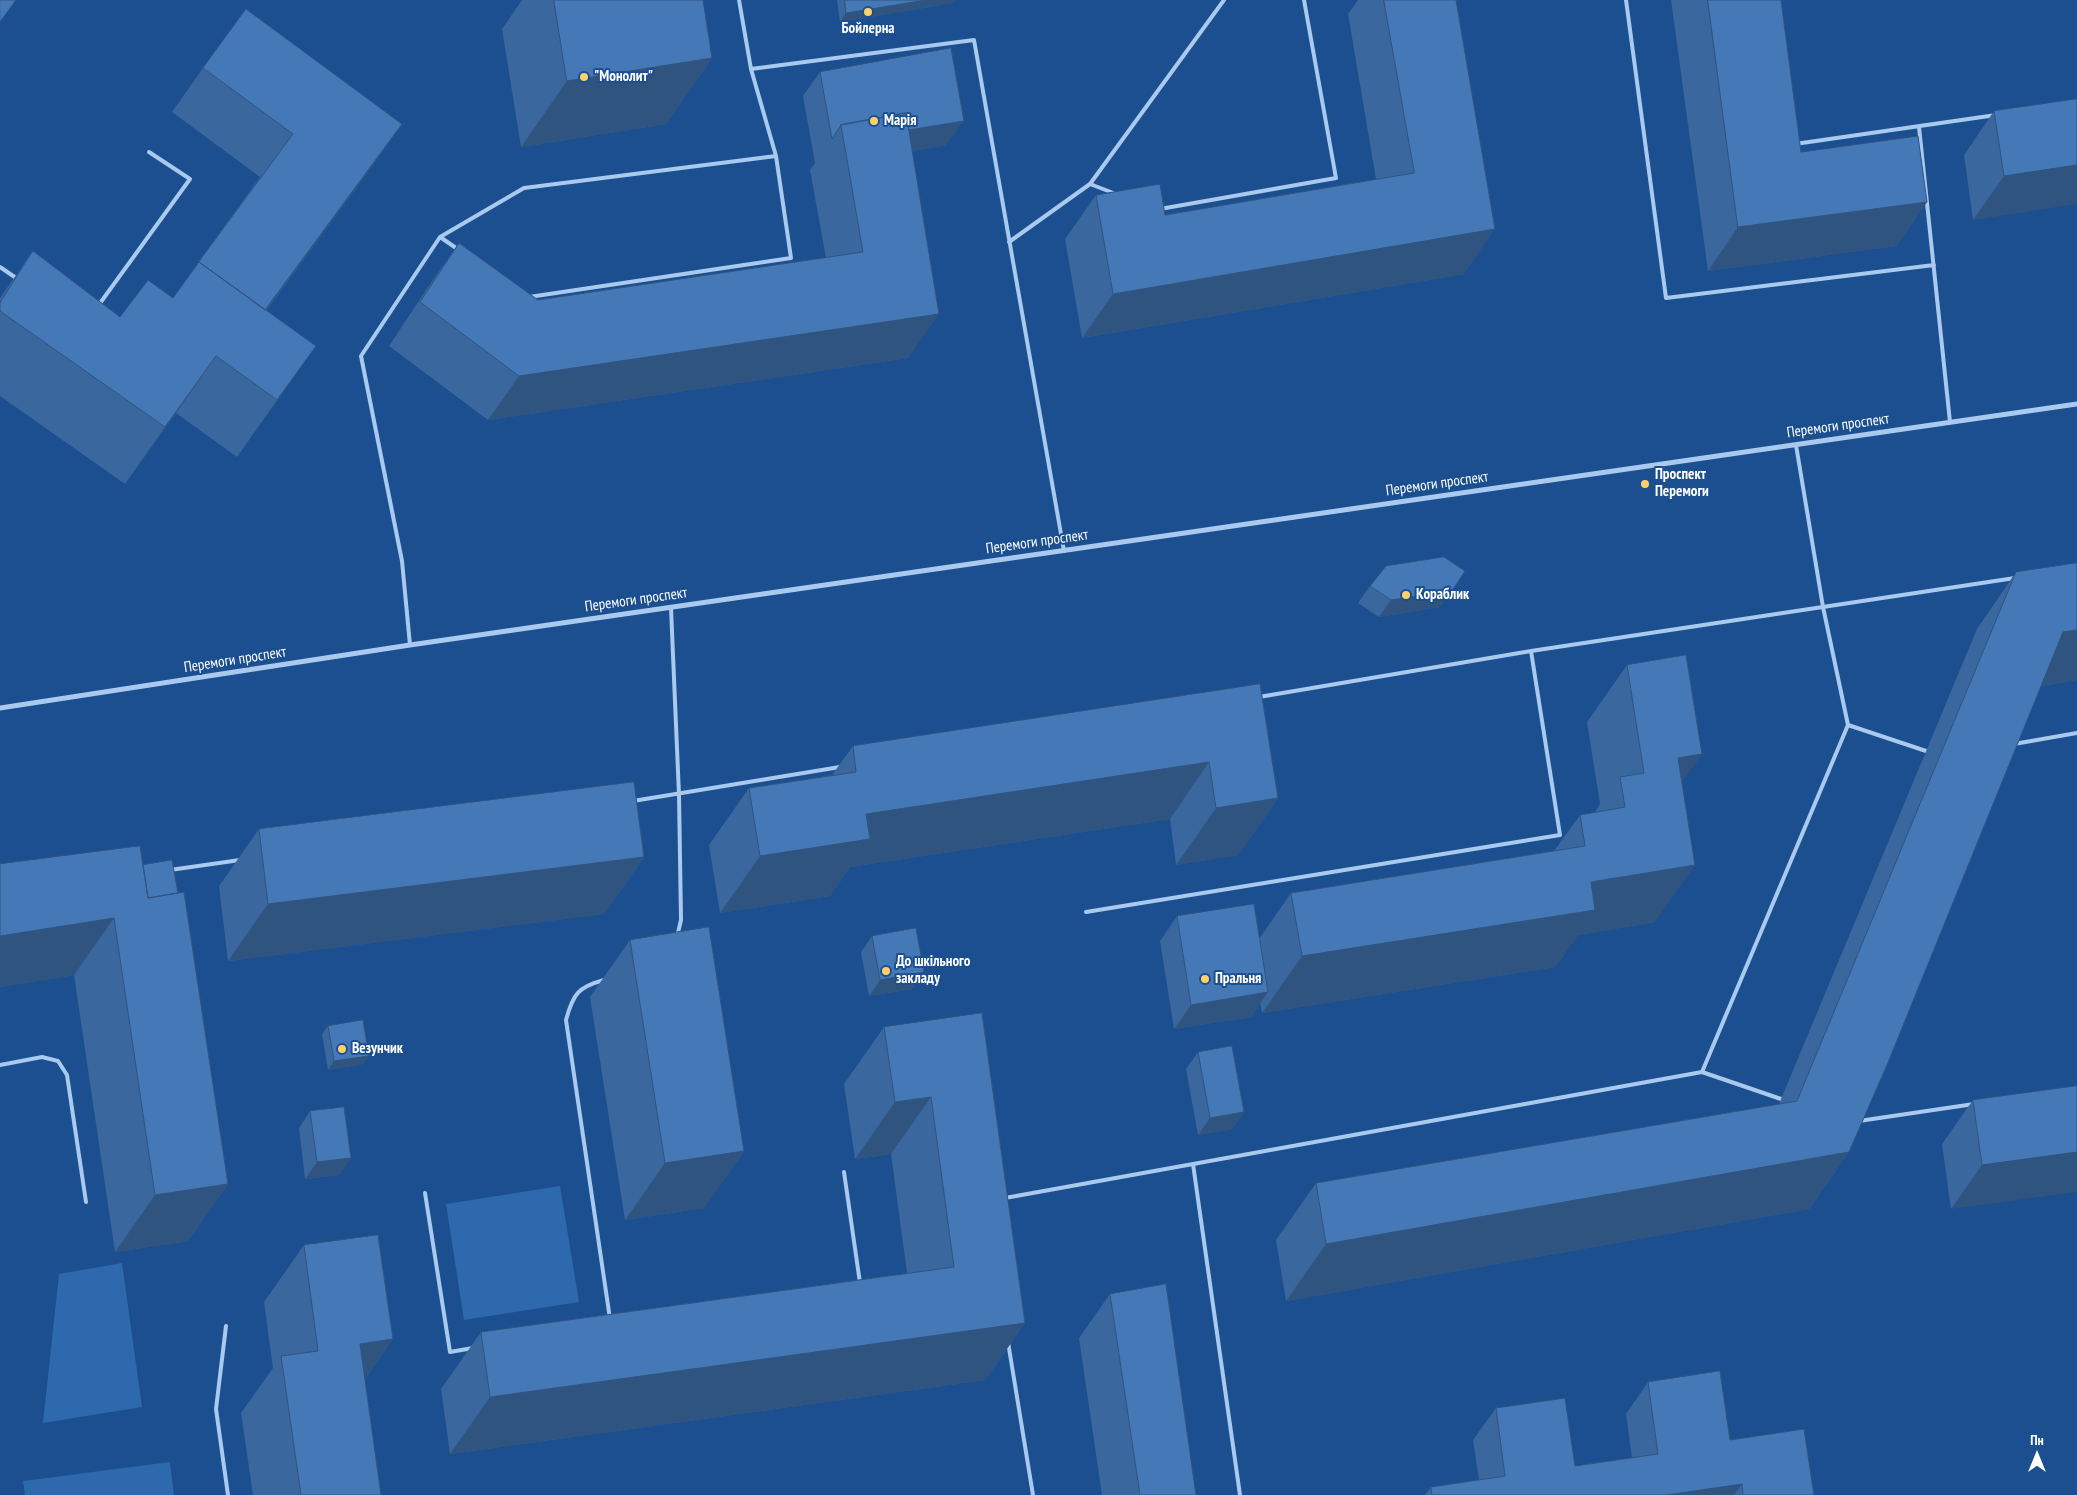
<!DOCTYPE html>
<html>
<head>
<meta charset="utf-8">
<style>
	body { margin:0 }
	#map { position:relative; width:2077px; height:1495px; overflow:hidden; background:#1b4f8f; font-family:"PT Sans Narrow",sans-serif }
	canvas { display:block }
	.north { position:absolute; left:2012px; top:1430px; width:50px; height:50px; -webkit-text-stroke:4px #1b4f8f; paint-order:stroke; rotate:0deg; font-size:14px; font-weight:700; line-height:20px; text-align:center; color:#fff }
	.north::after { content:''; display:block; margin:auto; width:18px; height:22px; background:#fff; clip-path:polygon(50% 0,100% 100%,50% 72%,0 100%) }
</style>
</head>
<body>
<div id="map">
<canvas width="2077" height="1495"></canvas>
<div class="north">Пн</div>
</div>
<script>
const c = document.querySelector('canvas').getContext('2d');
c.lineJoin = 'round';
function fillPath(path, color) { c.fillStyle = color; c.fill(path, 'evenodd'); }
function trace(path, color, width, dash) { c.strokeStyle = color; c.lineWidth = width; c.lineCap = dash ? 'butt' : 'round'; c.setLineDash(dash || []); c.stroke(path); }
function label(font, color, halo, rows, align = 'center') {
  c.font = font + ' "PT Sans Narrow",sans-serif'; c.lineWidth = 4; c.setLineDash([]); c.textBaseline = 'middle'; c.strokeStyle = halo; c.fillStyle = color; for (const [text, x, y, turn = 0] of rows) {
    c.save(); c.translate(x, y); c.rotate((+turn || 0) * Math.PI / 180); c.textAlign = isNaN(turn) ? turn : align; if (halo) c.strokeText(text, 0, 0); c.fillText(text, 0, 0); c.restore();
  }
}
fillPath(new Path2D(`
	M560,1186L579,1302L464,1320L446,1204Z
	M122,1263L142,1407L43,1423L59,1274Z
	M170,1462L174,1495H25L23,1481Z`), '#2e69ad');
trace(new Path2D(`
	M1626,0L1666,298L1934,265
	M751,69L974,40L1064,551
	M1919,127L1950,422
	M1795,144L1996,115
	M1090,184L1116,194
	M1160,209L1336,178L1304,0
	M440,237L459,250
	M1009,242L1090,184L1224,0
	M0,267L19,280
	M529,297L791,258L776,156L751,69L739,0
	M98,306L190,179L149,152
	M671,608L679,795L681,920L677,937
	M410,645L402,561L361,356L440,237L524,188L776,156
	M1259,697L1531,651L2015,578
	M1848,725L1926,751
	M2014,744L2077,733
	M633,801L840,767
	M170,870L240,860
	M1086,912L1560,835L1531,651
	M604,980C578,987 573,994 566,1020L610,1319
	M0,1065L42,1057L58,1061L67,1075L86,1202
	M1702,1072L1781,1099
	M1859,1121L1974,1104
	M1193,1164L1240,1495
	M844,1172L860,1283
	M425,1193L450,1352L473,1348
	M1005,1198L1702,1072L1848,725L1823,607L1796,445
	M226,1326L216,1409L228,1495
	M1008,1342L1033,1495`), '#a9c9ee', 4);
trace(new Path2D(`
	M0,708L410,645L2077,404`), '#a9c9ee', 5);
fillPath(new Path2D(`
	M522,0H703L712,58L666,124L521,147L502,29Z
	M837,0H956L953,3L840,22Z
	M1358,0H1456L1464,274L1082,338L1065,239L1096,195L1165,215L1376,179L1348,14Z
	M1671,0H1781L1801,152L1927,202L1896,246L1708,271Z
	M203,68L402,124L371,168L266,311L316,346L237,457L176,413L125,484L0,396V298L33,251L120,317L173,298L197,264L260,177L172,112Z
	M820,72L946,145L912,151L908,358L488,420L389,346L428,287L459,243L538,300L826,258L810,170L815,163L803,96Z
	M2077,99L1973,220L1964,155L1994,111Z
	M2016,572L2077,680L2041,686L1849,1152L1809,1209L1286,1301L1276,1240L1316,1183L1779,1104L1977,629Z
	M1370,586L1440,607L1379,617L1358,603Z
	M1627,665L1682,783L1655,922L1578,935L1555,967L1262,1013L1260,1003L1251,1017L1174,1029L1160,941L1177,916L1259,939L1291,893L1554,851L1580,815L1595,812L1600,804L1587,722Z
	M1260,684L1278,798L1238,855L1176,865L1170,819L850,867L830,896L720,913L709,845L749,788L832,775L853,746Z
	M259,829L644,857L604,914L228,961L219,886Z
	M0,864L143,865L228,1184L188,1241L115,1252L74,975L0,987Z
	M872,936L912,989L869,996L861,952Z
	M630,940L744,1151L704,1208L625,1220L590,997Z
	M982,1013L1025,1323L985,1380L450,1454L441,1389L481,1332L907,1273L891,1154L855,1159L844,1084L884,1027Z
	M328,1026L363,1064L328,1070L322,1034Z
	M1198,1052L1233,1129L1198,1135L1186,1069Z
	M2077,1086L1951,1209L1942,1144L1973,1100Z
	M310,1111L351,1158L339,1175L305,1179L299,1128Z
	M304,1245L393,1339L365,1379L381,1495H253L241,1413L273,1368L264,1302Z
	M1110,1294L1196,1495H1102L1079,1338Z
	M1648,1382L1730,1440L1814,1495H1425L1431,1487L1479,1480L1473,1440L1496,1408L1575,1466L1632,1458L1626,1414Z`), '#3a679d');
fillPath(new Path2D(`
	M927,0H956L953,3L840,22L846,13Z
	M712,58L666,124L521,147L567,81Z
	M964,121L946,145L848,163L844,142Z
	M402,124L371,168L232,356L263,312Z
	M2077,165V204L1973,220L2004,176Z
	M1927,202L1896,246L1708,271L1738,227Z
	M1495,229L1464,274L1082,338L1113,294Z
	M939,314L908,358L488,420L519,376Z
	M316,346L276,403L237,457L277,400Z
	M216,356L176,413L125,484L165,427Z
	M1452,591L1440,607L1379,617L1391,600Z
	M2077,630V680L2023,689L2063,632Z
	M1702,754L1662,811L1678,758Z
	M1209,762L1170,819L850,867L830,896L720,913L760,856L866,814Z
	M1278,798L1238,855L1176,865L1216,808Z
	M644,857L604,914L228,961L268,904Z
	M1695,865L1655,922L1578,935L1555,967L1262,1013L1302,956L1591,882Z
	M114,918L74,975L0,987V936Z
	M924,972L912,989L869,996L880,980Z
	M1268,992L1251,1017L1174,1029L1191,1005Z
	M369,1056L363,1064L328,1070L334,1061Z
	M931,1097L891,1154L855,1159L895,1102Z
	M1244,1112L1233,1129L1198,1135L1210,1118Z
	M744,1151L704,1208L625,1220L665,1163Z
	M1849,1152L1809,1209L1286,1301L1326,1244Z
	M2077,1152V1192L1951,1209L1982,1165Z
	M351,1158L339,1175L305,1179L317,1162Z
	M228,1184L188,1241L115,1252L155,1195Z
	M1025,1323L985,1380L450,1454L490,1397Z
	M393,1339L353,1396L360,1344Z
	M1742,1484L1734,1495H1667Z`), '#305480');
const building = new Path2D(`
	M0,0H16L0,22Z
	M554,0H703L712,58L567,81Z
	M845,0H927L846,13Z
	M1384,0H1456L1495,229L1113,294L1096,195L1160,184L1165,215L1414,173Z
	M1708,0H1781L1801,152L1918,136L1927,202L1738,227Z
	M246,9L402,124L265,310L199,262L197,264L293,134L203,68Z
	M951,48L964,121L909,130L906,113L841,125L832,139L820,72Z
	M2077,99V165L2004,176L1994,111Z
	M906,113L939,314L519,376L420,302L459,243L538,300L863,252L841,125Z
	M33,251L120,317L148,280L173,298L199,262L316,346L277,400L216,356L165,427L0,311V303Z
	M1444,557L1465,571L1452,591L1391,600L1370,586L1386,566Z
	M2077,563V630L2063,632L1887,1065L1849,1152L1326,1244L1316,1183L1797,1101L2016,572Z
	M1686,655L1702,754L1678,758L1695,865L1591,882L1595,910L1302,956L1291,893L1585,846L1580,815L1625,807L1620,777L1644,773L1627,665Z
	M1260,684L1278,798L1216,808L1209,762L866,814L870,839L760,856L749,788L856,772L853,746Z
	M634,782L644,857L268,904L259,829Z
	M140,846L148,898L184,892L228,1184L155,1195L114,918L0,936V864Z
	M172,860L178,893L148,898L143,865Z
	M1254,904L1268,992L1191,1005L1177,916Z
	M709,927L744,1151L665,1163L630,940Z
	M916,928L924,972L880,980L872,936Z
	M982,1013L1025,1323L490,1397L481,1332L954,1267L931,1097L895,1102L884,1027Z
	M363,1020L369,1056L334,1061L328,1026Z
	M1232,1046L1244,1112L1210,1118L1198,1052Z
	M2077,1086V1152L1982,1165L1973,1100Z
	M344,1107L351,1158L317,1162L310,1111Z
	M378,1235L393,1339L360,1344L381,1495H301L281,1356L318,1351L304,1245Z
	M1166,1284L1196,1495H1140L1110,1294Z
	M1720,1371L1730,1440L1804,1429L1814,1495H1743L1742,1484L1667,1495H1432L1431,1487L1505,1476L1496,1408L1565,1398L1575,1466L1658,1454L1648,1382Z`);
fillPath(building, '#4478b7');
trace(building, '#305480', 1);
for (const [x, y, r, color] of [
	[868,12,5,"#ffd166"],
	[584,77,5,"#ffd166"],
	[874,121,5,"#ffd166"],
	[1645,484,5,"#ffd166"],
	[1406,595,5,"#ffd166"],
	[886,971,5,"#ffd166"],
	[1205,979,5,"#ffd166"],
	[342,1049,5,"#ffd166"]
]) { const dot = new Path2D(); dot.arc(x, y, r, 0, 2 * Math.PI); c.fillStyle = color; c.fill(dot); trace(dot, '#1b4f8f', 2); }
label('bold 15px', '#fff', '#1b4f8f', [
	["Бойлерна",868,29,"center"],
	["\"Монолит\"",594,77],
	["Марія",884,121],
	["Проспект",1655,475],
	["Перемоги",1655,492],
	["Кораблик",1416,595],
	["До шкільного",896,962],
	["закладу",896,979],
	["Пральня",1215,979],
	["Везунчик",352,1049]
], 'left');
label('15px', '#fff', '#1b4f8f', [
	["Перемоги проспект",1838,426,-8],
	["Перемоги проспект",1437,484,-8],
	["Перемоги проспект",1037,542,-8],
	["Перемоги проспект",636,600,-8],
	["Перемоги проспект",235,660,-9]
]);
</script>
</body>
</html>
